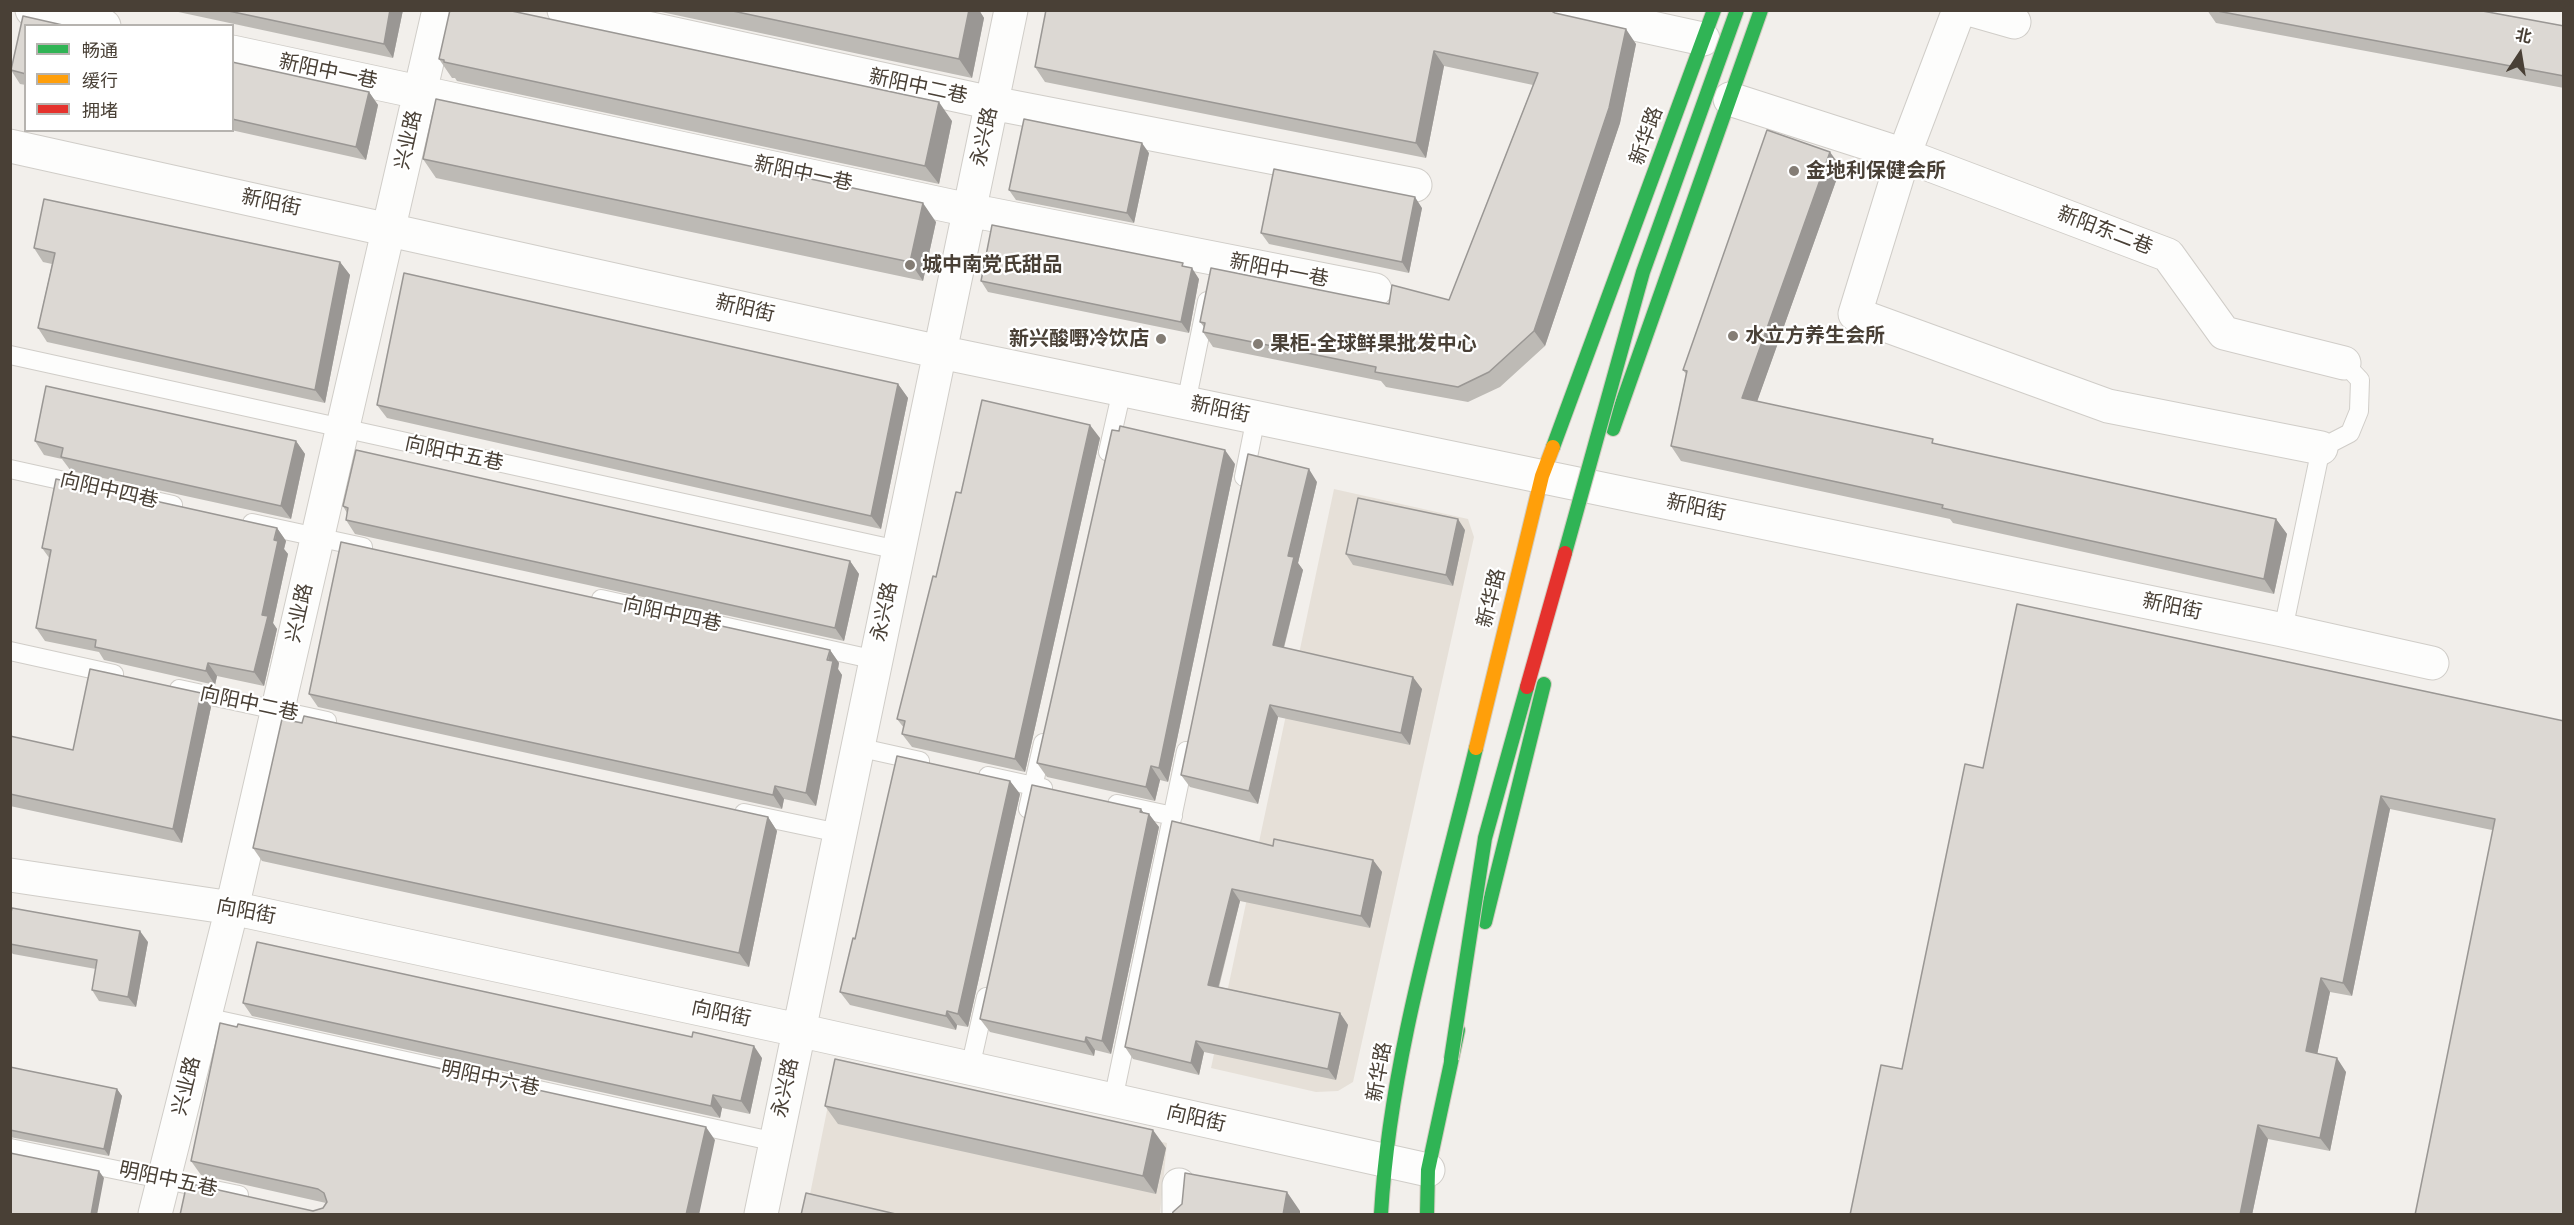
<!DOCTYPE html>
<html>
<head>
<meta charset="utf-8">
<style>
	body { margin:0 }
	#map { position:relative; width:2574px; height:1225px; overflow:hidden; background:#f2efeb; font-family:Helvetica,"Noto Sans SC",sans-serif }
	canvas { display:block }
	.frame { position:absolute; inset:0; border:12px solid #494036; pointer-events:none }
	.legend { position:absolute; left:24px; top:24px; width:210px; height:108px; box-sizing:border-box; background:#fff; border:2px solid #b6b3af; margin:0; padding:8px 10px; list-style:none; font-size:18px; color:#494036 }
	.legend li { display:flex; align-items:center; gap:12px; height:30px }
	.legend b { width:30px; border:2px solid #b6b3af }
	.north { position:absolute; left:2490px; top:24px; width:60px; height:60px; -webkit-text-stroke:4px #fff; paint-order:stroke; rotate:12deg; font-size:16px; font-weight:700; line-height:24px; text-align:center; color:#494036 }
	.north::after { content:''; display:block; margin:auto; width:21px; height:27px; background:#494036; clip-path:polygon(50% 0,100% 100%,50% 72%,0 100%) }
</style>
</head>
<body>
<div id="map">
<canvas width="2574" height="1225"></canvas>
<div class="frame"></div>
<ul class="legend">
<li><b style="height:8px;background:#30b455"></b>畅通</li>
<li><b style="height:8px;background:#ff9f0a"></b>缓行</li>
<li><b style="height:8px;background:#e5322d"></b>拥堵</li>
</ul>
<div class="north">北</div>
</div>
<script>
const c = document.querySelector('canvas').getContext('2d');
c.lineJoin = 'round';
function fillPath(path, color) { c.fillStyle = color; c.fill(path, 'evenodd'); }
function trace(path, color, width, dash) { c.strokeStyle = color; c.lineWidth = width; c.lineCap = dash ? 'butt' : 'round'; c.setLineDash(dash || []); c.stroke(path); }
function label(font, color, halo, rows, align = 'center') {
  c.font = font + ' Helvetica,"Noto Sans SC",sans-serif'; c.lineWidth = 4.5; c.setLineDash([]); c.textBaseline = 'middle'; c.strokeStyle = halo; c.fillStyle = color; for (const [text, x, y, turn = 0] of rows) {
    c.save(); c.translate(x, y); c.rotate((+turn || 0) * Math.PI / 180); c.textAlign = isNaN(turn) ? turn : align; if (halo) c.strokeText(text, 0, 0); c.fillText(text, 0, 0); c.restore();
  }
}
fillPath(new Path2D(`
	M1334,489L1468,519L1474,537L1353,1082L1338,1091L1316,1092L1211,1068Z
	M835,1071L1167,1143L1160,1214H806Z`), '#e6e0d8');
const lane = new Path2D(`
	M10,355L898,550
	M1186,403L1207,301
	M1108,452L1122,390
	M10,469L173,505
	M1244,477L1256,417
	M252,523L363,547
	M601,599L876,660
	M2283,630L2321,448L2350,433L2359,411L2360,380L2344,363
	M10,651L114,674
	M179,689L327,721
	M857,747L920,761
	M988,776L1043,788
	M1117,804L1173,816
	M1028,809L1043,743
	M744,813L839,833
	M205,1017L776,1142
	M970,1068L986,997
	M1113,1100L1186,751
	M10,1148L239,1195`);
const street = new Path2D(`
	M32,10L104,26
	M564,10L992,103L1415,185
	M1570,10L1703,39
	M1959,10L1904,155L1855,314L2108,406L2321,448
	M1972,10L2014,22
	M232,52L969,210L1375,290
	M1730,99L1904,155L2168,255L2224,333L2344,363
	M10,146L940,352L2283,630L2432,663
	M10,875L232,908L798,1030L1428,1170
	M155,1214L232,908L439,10
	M761,1214L1011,10
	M1179,1214V1185`);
const fast = new Path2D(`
	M1613,429L1761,10
	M1553,447L1714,10
	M1485,922L1544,684
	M1381,1214C1390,1058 1439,900 1476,748
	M1427,1214L1428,1170L1458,1030`);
const slow = new Path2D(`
	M1476,748L1542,476L1553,447`);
trace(lane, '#d0cdc8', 20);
trace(street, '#d0cdc8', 35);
trace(fast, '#d2ccc1', 16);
trace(slow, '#d2ccc1', 16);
trace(lane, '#fdfdfc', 18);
trace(street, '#fdfdfc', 33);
trace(fast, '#30b455', 14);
trace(slow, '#ff9f0a', 14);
const fastBridge = new Path2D(`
	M1565,553L1643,272L1737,10
	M1451,1059L1485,838L1527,687`);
const jamBridge = new Path2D(`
	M1527,687L1565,553`);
trace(fastBridge, '#d2ccc1', 16, []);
trace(jamBridge, '#d2ccc1', 16, []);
trace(fastBridge, '#30b455', 14);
trace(jamBridge, '#e5322d', 14);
fillPath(new Path2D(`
	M169,10H403L393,58Z
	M652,10H979L984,18L972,78Z
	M1046,10H1552V12L1636,44L1620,123L1545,346L1500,387L1468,402L1386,387L1381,381L1213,347L1203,332L1204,327L1200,322L1389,304L1449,300L1533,85L1444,66L1426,158L1045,82L1035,67Z
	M2207,10H2477L2564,26V88L2216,23Z
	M26,26V85L20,84L11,70Z
	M439,59L952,121L939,184L457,81L455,78H452Z
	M232,62L369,92L378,105L366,160L231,130H232Z
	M1149,153L1134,223L1016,200L1009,190Z
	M423,159L936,222L923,281L436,178Z
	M1841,167L1757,401L1937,444L2276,519L2287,534L2274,594L1953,523L1950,519L1681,461L1671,446L1686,374L1683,370Z
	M1422,208L1409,273L1269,244L1261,233Z
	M34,248L340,262L350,275L325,403L47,342L38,328L52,264L43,262Z
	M1199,279L1189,333L988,292L981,281Z
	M898,384L908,398L881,529L387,418L377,405Z
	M1100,438L1025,772L912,747L902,734L904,728L897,719L936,577L961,493Z
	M35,441H296L305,454L291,519L71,471L62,459L44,455Z
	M1235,464L1168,782L1160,780L1155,801L1047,777L1037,763Z
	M1317,482L1298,563L1303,570L1284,648L1422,689L1410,745L1278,717L1258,804L1190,787L1181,775Z
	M343,506L850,561L859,574L844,641L355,534L346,520L347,513Z
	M277,528L286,541L284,549L288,554L273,623L277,629L264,686L217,676L215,685L104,660L99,652L45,641L36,628L50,559L42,548Z
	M1465,530L1453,586L1353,565L1346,554Z
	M830,650L839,663L838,669L842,675L816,806L784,799L782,809L318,707L309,694Z
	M201,693L211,707L182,843L10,806V736L73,750Z
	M2564,721L2492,830L2390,809L2352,996L2330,992L2317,1054L2346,1072L2330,1151L2268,1139L2252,1215H1850L1902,1069L1983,768Z
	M1010,781L1020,794L968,1027L957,1025L956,1030L850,1005L840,992L855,939Z
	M1143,812L1159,827L1111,1054L1095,1050L1094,1056L990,1032L980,1019Z
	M768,817L777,831L749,967L262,861L253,848Z
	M1172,821L1273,846L1373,860L1382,872L1370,928L1240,901L1219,987L1340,1013L1348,1025L1336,1080L1204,1052L1199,1075L1133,1059L1125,1047Z
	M10,916L148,942L136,1007L99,1001L92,990L96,969L13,954L10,951Z
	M243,1003L762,1058L750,1114L722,1108L720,1118L252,1016Z
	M10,1067L117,1089L122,1096L109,1156L10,1137Z
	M825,1106L1166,1148L1156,1194L838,1124Z
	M715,1140L313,1211L323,1208L326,1203L201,1175L191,1161Z`), '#bdbab5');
fillPath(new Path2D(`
	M390,10H403L393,58L384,44Z
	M969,10H979L984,18L972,78L959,59Z
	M1626,29L1636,44L1620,123L1545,346L1534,331Z
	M1434,51L1444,66L1426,158L1416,143Z
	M369,92L378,105L366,160L356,147Z
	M939,102L952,121L939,184L925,166Z
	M1142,143L1149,153L1134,223L1127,213Z
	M1830,152L1841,167L1753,413L1742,398Z
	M1415,197L1422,208L1409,273L1402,262Z
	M923,203L936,222L923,281L910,262Z
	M340,262L350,275L325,403L315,390Z
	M1192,268L1199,279L1189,333L1181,322Z
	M898,384L908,398L881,529L871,516Z
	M1090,425L1100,438L1025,772L1015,759Z
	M296,441L305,454L291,519L281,506Z
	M1225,450L1235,464L1168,782L1159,768Z
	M1309,469L1317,482L1298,563L1303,570L1281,658L1273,645L1288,556Z
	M1458,519L1465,530L1453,586L1446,575Z
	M2276,519L2287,534L2274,594L2264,579Z
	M277,528L286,541L284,549L288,554L273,623L277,629L264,686L254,672L262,615Z
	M850,561L859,574L844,641L835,628Z
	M830,650L839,663L838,669L842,675L816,806L806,793Z
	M208,663L217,676L215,685L206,671Z
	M1413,677L1422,689L1410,745L1401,733Z
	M201,693L211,707L182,843L173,829Z
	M1270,705L1278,717L1258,804L1249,791Z
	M1151,766L1160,780L1155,801L1146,787Z
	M1010,781L1020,794L968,1027L958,1014Z
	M775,786L784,799L782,809L773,795Z
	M2381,796L2390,809L2352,996L2343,983Z
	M1141,809L1148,819L1149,814L1159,827L1111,1054L1102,1041Z
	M768,817L777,831L749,967L739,953Z
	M1373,860L1382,872L1370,928L1361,916Z
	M1232,889L1240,901L1216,996L1208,985Z
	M140,931L148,942L136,1007L128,997Z
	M2321,978L2330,992L2315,1065L2306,1051Z
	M947,1011L957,1025L956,1030L946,1016Z
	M1340,1013L1348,1025L1336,1080L1328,1069Z
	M1086,1037L1095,1050L1094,1056L1085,1042Z
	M1196,1041L1204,1052L1199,1075L1191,1063Z
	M754,1046L762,1058L750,1114L741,1101Z
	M2337,1058L2346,1072L2330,1151L2320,1138Z
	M117,1089L122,1096L109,1156L104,1149Z
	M713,1095L722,1108L720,1118L711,1106Z
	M2258,1125L2268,1139L2252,1215H2240Z
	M706,1127L715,1140L699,1215H686Z
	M1153,1130L1166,1148L1156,1194L1143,1176Z
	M99,1171L104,1178L97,1215H91Z
	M1287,1192L1300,1211V1215H1283Z`), '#9a9794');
const building = new Path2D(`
	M224,10H390L384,44Z
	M450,10H507L939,102L925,166L444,62V60L439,59Z
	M728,10H969L959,59Z
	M1046,10H1550L1555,13L1626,29L1609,108L1534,331L1489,372L1458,387L1375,372L1376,367L1203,332L1205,323L1200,322L1211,268L1389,304L1392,285L1449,300L1538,73L1434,51L1416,143L1035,67Z
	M2212,10H2477L2564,26V76Z
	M23,16L67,26H26V74L11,70Z
	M232,62L369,92L356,147L232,119Z
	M436,99L923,203L910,262L423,159Z
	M1024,119L1142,143L1127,213L1009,190Z
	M1767,130L1830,152L1742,398L1933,439L1932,443L2276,519L2264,579L1942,508L1943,505L1671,446L1687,371L1683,370Z
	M1274,169L1415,197L1402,262L1261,233Z
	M44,199L340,262L315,390L38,328L55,253L34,248Z
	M992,225L1183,263L1182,266L1192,268L1181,322L981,281Z
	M404,273L898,384L871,516L377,405Z
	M46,386L296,441L281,506L61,457L63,448L35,441Z
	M982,400L1090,425L1015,759L902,734L905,721L897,719L933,576L936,577L956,492L961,493Z
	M1120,426L1225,450L1159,768L1151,766L1146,787L1037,763L1112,430L1119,431Z
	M356,450L850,561L835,628L346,520L348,508L343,506Z
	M1248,454L1309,469L1288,556L1294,557L1273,645L1413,677L1401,733L1270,705L1249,791L1181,775Z
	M56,479L277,528L274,540L278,541L262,615L268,616L254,672L208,663L206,671L95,647L96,640L36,628L51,550L42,548Z
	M1358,498L1458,519L1446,575L1346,554Z
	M341,542L830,650L827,660L833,661L806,793L775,786L773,795L309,694Z
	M2017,604L2564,721V1215H2415L2495,819L2381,796L2343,983L2321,978L2306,1051L2337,1058L2320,1138L2258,1125L2240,1215H1850L1881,1065L1902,1069L1965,764L1983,768Z
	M90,669L201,693L173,829L10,794V736L73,750Z
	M304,716L768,817L739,953L253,848L282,719L302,723Z
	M897,756L1010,781L958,1014L947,1011L946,1016L840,992L853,938L855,939Z
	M1032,785L1141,809L1140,812L1149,814L1102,1041L1086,1037L1085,1042L980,1019Z
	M1172,821L1273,846L1274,839L1373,860L1361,916L1232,889L1208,985L1340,1013L1328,1069L1196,1041L1191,1063L1125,1047Z
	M12,908L140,931L128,997L92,990L97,960L10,944V916Z
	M257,942L692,1037L693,1032L754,1046L741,1101L713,1095L711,1106L243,1003Z
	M220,1023L237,1027L238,1024L706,1127L686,1215H180L187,1183L313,1211L323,1208L327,1202L324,1193L318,1189L191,1161Z
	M835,1059L1153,1130L1143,1176L825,1106Z
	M10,1067L117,1089L104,1149L10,1130Z
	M10,1153L99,1171L91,1215H10Z
	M1185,1173L1287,1192L1283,1215H1172L1173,1212L1182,1204Z
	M806,1193L900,1215H801Z`);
fillPath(building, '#dcd8d3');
trace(building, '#9a9794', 1.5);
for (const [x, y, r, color] of [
	[1794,171,6,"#847d75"],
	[910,265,6,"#847d75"],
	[1733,336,6,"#847d75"],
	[1161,339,6,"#847d75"],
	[1258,344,6,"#847d75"]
]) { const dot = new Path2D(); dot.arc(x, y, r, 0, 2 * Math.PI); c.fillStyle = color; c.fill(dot); trace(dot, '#fff', 2); }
label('20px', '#494036', '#fff', [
	["新阳中一巷",328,72,12],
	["新阳中二巷",918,87,12],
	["新华路",1647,136,-70],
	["永兴路",985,137,-78],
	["兴业路",409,140,-77],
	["新阳中一巷",803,174,12],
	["新阳街",271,203,12],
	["新阳东二巷",2105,231,21],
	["新阳中一巷",1279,271,11],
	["新阳街",745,309,13],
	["新阳街",1220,410,12],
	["向阳中五巷",454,454,12],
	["向阳中四巷",109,491,13],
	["新阳街",1696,508,12],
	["新华路",1492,598,-76],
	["新阳街",2172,607,12],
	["永兴路",885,612,-78],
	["兴业路",300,613,-77],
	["向阳中四巷",672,615,12],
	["向阳中二巷",249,704,12],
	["向阳街",246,912,11],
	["向阳街",721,1014,12],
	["新华路",1380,1072,-80],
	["明阳中六巷",490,1079,12],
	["兴业路",187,1086,-76],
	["永兴路",786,1088,-78],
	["向阳街",1196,1119,13],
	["明阳中五巷",168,1180,12]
]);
label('bold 20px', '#494036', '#fff', [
	["金地利保健会所",1806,171],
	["城中南党氏甜品",922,265],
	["水立方养生会所",1745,336],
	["新兴酸嘢冷饮店",1149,339,"right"],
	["果柜-全球鲜果批发中心",1270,344]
], 'left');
</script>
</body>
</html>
